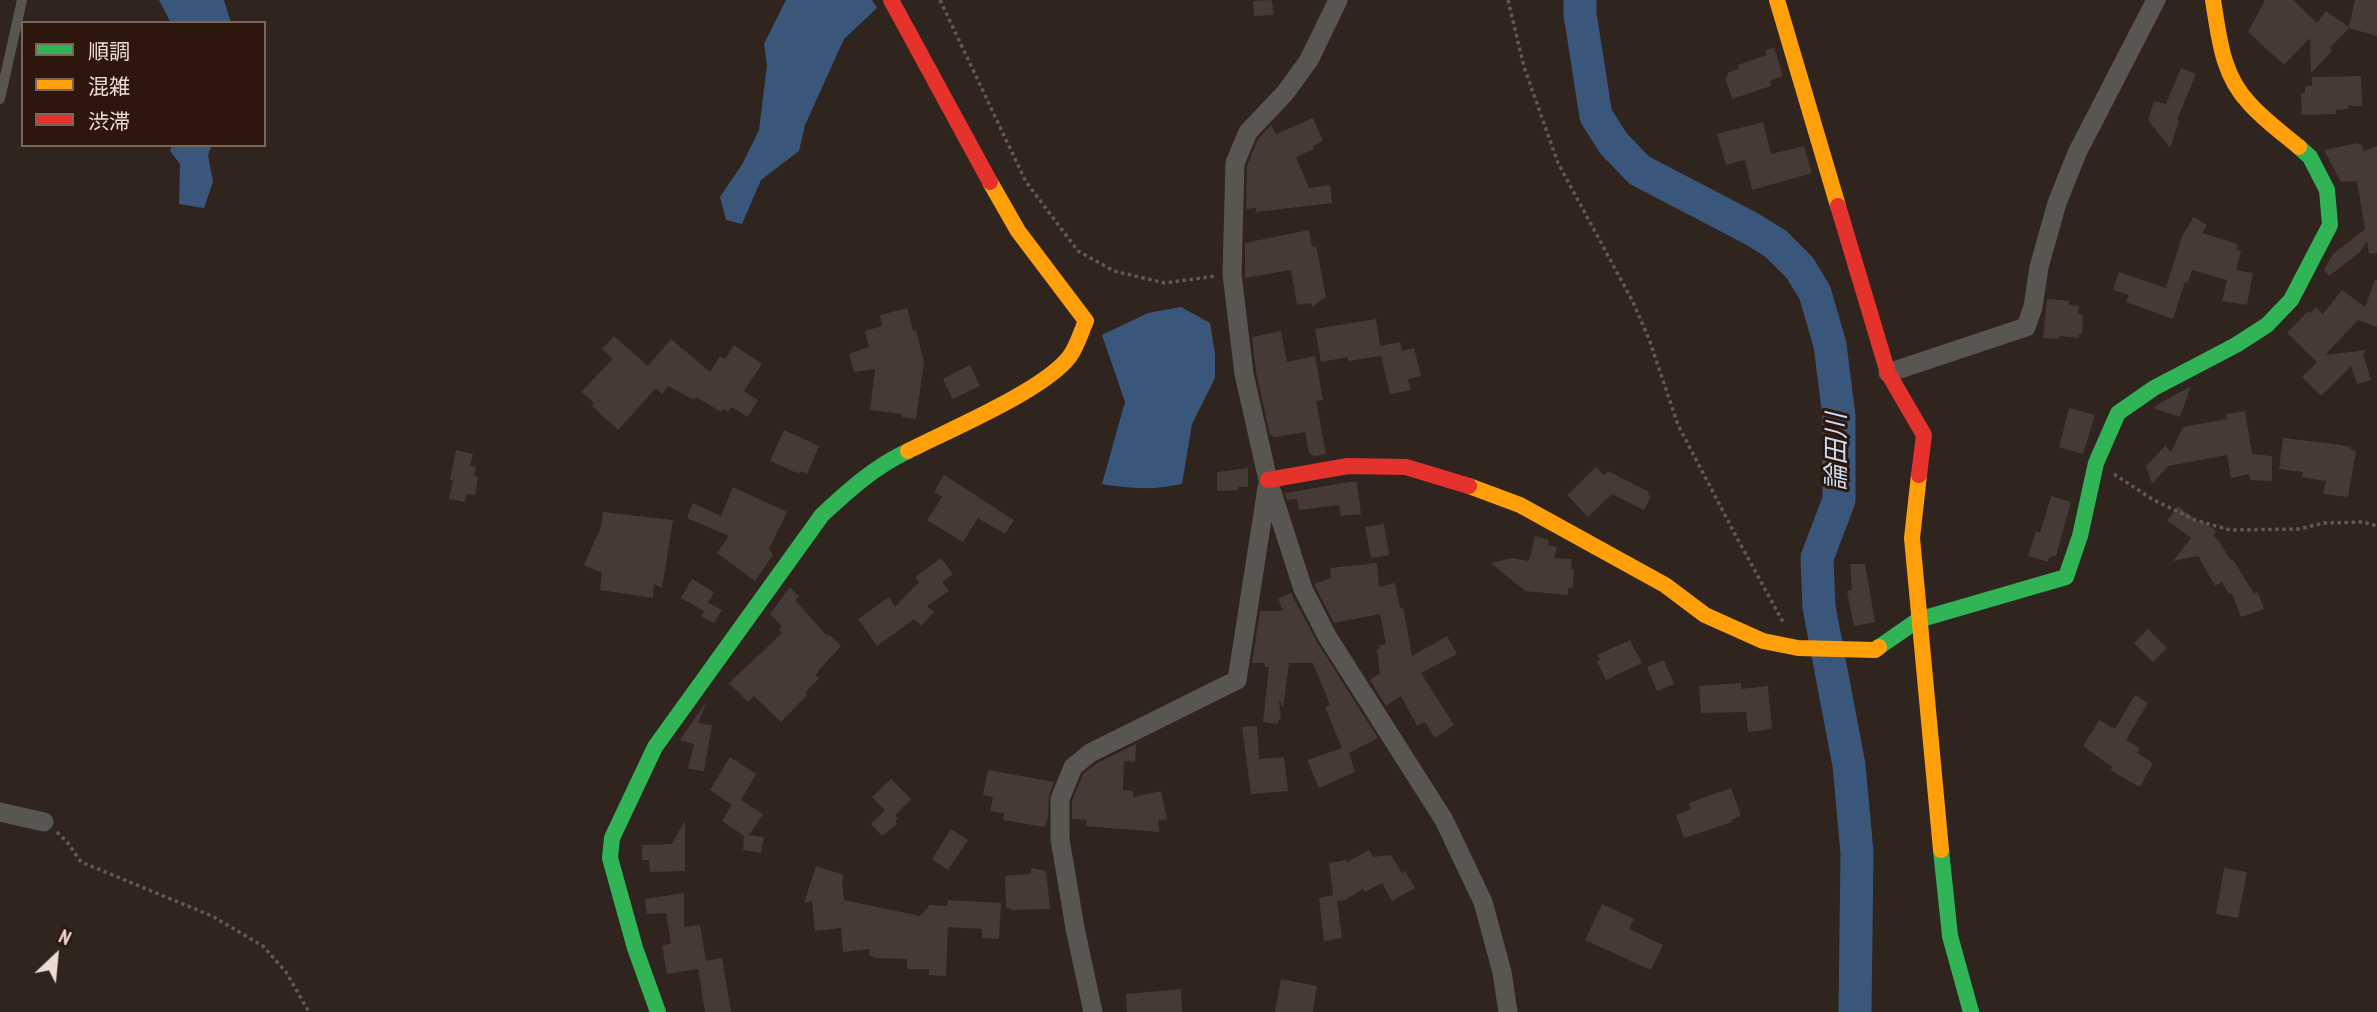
<!DOCTYPE html>
<html>
<head>
<meta charset="utf-8">
<style>
	body { margin:0 }
	#map { position:relative; width:2377px; height:1012px; overflow:hidden; background:#30241e; font-family:"PT Sans Narrow","Noto Sans JP",sans-serif }
	canvas { display:block }
	.legend { position:absolute; left:21px; top:21px; width:245px; height:126px; box-sizing:border-box; background:#2d160c; border:2px solid #79655c; margin:0; padding:9px 12px; list-style:none; font-size:21px; color:#ecdbd4 }
	.legend li { display:flex; align-items:center; gap:14px; height:35px }
	.legend b { width:35px; border:2px solid #79655c }
	.north { position:absolute; left:21px; top:921px; width:70px; height:70px; -webkit-text-stroke:5px #2d160c; paint-order:stroke; rotate:26deg; font-size:19px; font-weight:700; line-height:28px; text-align:center; color:#ecdbd4 }
	.north::after { content:''; display:block; margin:auto; width:24px; height:32px; background:#ecdbd4; clip-path:polygon(50% 0,100% 100%,50% 72%,0 100%) }
</style>
</head>
<body>
<div id="map">
<canvas width="2377" height="1012"></canvas>
<ul class="legend">
<li><b style="height:9px;background:#30b455"></b>順調</li>
<li><b style="height:9px;background:#ff9f0a"></b>混雑</li>
<li><b style="height:9px;background:#e5322d"></b>渋滞</li>
</ul>
<div class="north">N</div>
</div>
<script>
const c = document.querySelector('canvas').getContext('2d');
c.lineJoin = 'round';
function fillPath(path, color) { c.fillStyle = color; c.fill(path, 'evenodd'); }
function trace(path, color, width, dash) { c.strokeStyle = color; c.lineWidth = width; c.lineCap = dash ? 'butt' : 'round'; c.setLineDash(dash || []); c.stroke(path); }
function label(font, color, halo, rows, align = 'center') {
  c.font = font + ' "PT Sans Narrow","Noto Sans JP",sans-serif'; c.lineWidth = 6; c.setLineDash([]); c.textBaseline = 'middle'; c.strokeStyle = halo; c.fillStyle = color; for (const [text, x, y, turn = 0] of rows) {
    c.save(); c.translate(x, y); c.rotate((+turn || 0) * Math.PI / 180); c.textAlign = isNaN(turn) ? turn : align; if (halo) c.strokeText(text, 0, 0); c.fillText(text, 0, 0); c.restore();
  }
}
fillPath(new Path2D(`
	M159,0H224L231,23H171Z
	M786,0H872L877,8L844,39L805,125L799,151L761,180L742,224L726,220L720,197L743,163L759,130L767,65L764,44Z
	M172,145H212L208,155L213,182L204,208L179,204L180,164L170,151Z
	M1181,307L1210,323L1215,354V378L1192,424L1182,484C1154,490 1130,489 1102,484L1125,402L1102,335L1148,313Z`), '#3a577b');
trace(new Path2D(`
	M1580,0V14L1596,116L1614,144L1639,170L1752,229L1776,244L1800,268L1815,293L1830,345L1839,416V500L1817,558L1819,607L1849,765L1857,853L1855,1012`), '#3a577b', 33);
fillPath(new Path2D(`
	M1272,0L1274,15L1254,16L1253,1Z
	M2265,0H2293L2317,23L2326,11L2349,27L2355,0H2377V36L2349,28L2330,48L2332,51L2311,73L2310,38L2284,65L2248,32Z
	M1774,47L1783,76L1770,81L1771,86L1732,99L1725,77L1728,76L1727,73L1739,69L1738,65L1767,55L1765,51Z
	M2181,68L2196,74L2177,120L2179,121L2170,148L2148,120L2154,101L2166,104Z
	M2361,76L2362,106H2348V109L2336,110V114L2302,115L2301,93H2305V86H2312V77Z
	M1313,118L1323,141L1313,146L1314,149L1296,157L1309,188L1330,185L1332,203L1256,212V208L1246,209L1247,166L1258,139L1271,125L1276,134Z
	M1763,122L1771,154L1804,146L1812,173L1752,190L1745,160L1726,165L1717,134Z
	M2358,143L2359,145L2362,144L2363,151L2377,146V253L2369,254L2367,241L2360,252L2329,276L2324,270L2333,254L2365,229L2357,181L2341,182L2324,150Z
	M2194,217L2207,225L2202,233L2238,244L2236,250L2241,251L2236,270L2253,273L2247,305L2222,301L2227,280L2192,270L2188,283L2185,282L2173,319L2126,302L2129,295L2113,290L2119,272L2166,288L2182,236Z
	M1309,230L1312,247L1316,246L1326,297L1312,307L1311,303L1297,305L1291,270L1245,278V243Z
	M2375,280H2377V327L2358,320L2325,355L2367,350L2363,354L2371,380L2357,384L2351,366L2321,396L2302,377L2317,362L2287,333L2308,311L2311,313L2316,307L2323,314L2342,290L2365,307Z
	M2047,299L2069,301V305L2079,306L2078,314L2083,315L2082,334H2079V338L2059,336V339L2043,338Z
	M907,308L913,331L916,330L924,362L916,419L902,417V414L870,410L875,369L854,372L849,354L869,347L865,331L882,326L880,315Z
	M1376,319L1380,346L1400,342L1402,351L1414,348L1421,376L1408,379L1411,390L1390,394L1381,356L1348,361V357L1321,362L1315,329Z
	M1281,331L1287,362L1315,356L1323,400L1316,401L1326,454L1314,456L1309,453L1305,432L1275,437L1270,435L1256,372L1252,337Z
	M614,336L648,366L671,339L710,372L720,356L725,359L734,345L762,364L744,391L758,400L748,417L731,407L728,412L723,409L721,412L696,397L694,400L668,386L662,394L656,388L618,430L592,406L594,403L581,392L613,359L602,349Z
	M970,365L980,386L953,399L943,379Z
	M2191,386L2180,417L2153,408L2162,402Z
	M2069,408L2095,415L2083,454L2059,447Z
	M2245,411L2252,454L2272,456V481L2250,480L2249,474L2231,478L2227,455L2168,466L2152,484L2146,466L2165,446L2171,452L2183,427L2227,419L2226,414Z
	M784,430L819,446L807,474L800,471L799,474L770,461Z
	M2283,438L2335,444L2351,447L2350,450L2356,451L2348,497L2323,494L2326,481L2302,477L2303,472L2279,469Z
	M456,450L473,454L470,466L476,467L474,476L478,477L475,495L466,494L465,502L449,499L453,480H450Z
	M1596,467L1604,475L1608,471L1649,492L1648,494L1651,496L1644,510L1612,494L1588,517L1567,495Z
	M1248,468V487H1238V490L1217,491V472Z
	M944,475L1014,520L1005,534L978,518L963,542L927,520L942,497L934,492Z
	M1349,482H1357L1361,514L1341,516L1339,505L1299,510L1297,499L1287,500L1285,493Z
	M733,487L787,512L769,549L773,555L755,581L717,553L729,536L687,518L693,503L721,516Z
	M2051,496L2071,502L2056,556L2049,557L2048,562L2028,556L2036,531L2040,533Z
	M2178,506L2201,524L2203,521L2216,531L2213,536L2219,541L2231,561L2233,560L2254,593L2258,592L2264,609L2241,617L2232,593L2229,594L2222,582L2215,586L2198,556L2173,561L2191,538L2167,520Z
	M603,512L673,520L662,588L654,584L653,598L600,590L602,573L584,565L601,527Z
	M1384,524L1389,555L1371,558L1365,527Z
	M1535,536L1549,540L1548,545L1557,547L1554,558L1572,559L1571,569H1574L1573,588H1568V595L1525,591L1491,563L1511,558L1529,561Z
	M941,558L953,574L942,582L949,591L927,606L934,612L921,626L914,619L877,646L858,619L889,597L895,607L919,582L915,577Z
	M1377,563L1379,587L1395,583L1400,608L1403,607L1412,656L1447,636L1457,654L1421,673L1454,725L1435,738L1425,722L1417,726L1401,696L1386,706L1370,680L1380,673L1377,649H1380L1379,645L1386,644L1380,614L1334,623L1314,584L1331,578L1330,568Z
	M1850,564H1865L1875,622L1854,626L1847,591L1852,590Z
	M692,579L714,592L708,603L722,610L714,623L701,616L704,611L681,598Z
	M790,587L799,597L795,600L827,636L829,634L841,646L819,670L816,676L819,678L805,693L807,695L781,722L754,696L748,702L729,683L782,633L779,629L782,626L770,614Z
	M1291,593L1317,642L1378,738L1349,753L1355,772L1319,788L1307,760L1342,748L1325,707L1330,705L1313,663H1289L1283,708L1279,699L1281,719H1279L1278,724L1263,722L1269,667H1265V663H1252L1260,611H1283L1278,598Z
	M2148,629L2167,648L2153,662L2134,643Z
	M1630,640L1642,663L1606,680L1597,661L1600,660L1597,655Z
	M1664,660L1674,684L1657,691L1647,667Z
	M1741,683V689L1768,686L1772,729L1748,732L1746,712L1701,713L1699,686Z
	M2135,695L2148,703L2126,740L2140,748L2137,753L2153,763L2140,787L2110,770L2112,767L2083,746L2099,720L2115,729Z
	M707,701L698,723L712,725L704,771L688,769L694,744L680,740Z
	M1257,726L1259,759L1284,757L1288,791L1251,794L1242,727Z
	M1136,744L1135,762L1124,761L1123,790L1133,791V797L1161,791L1167,819L1158,821L1159,832L1086,826L1087,820L1072,819V801L1083,774L1097,763Z
	M730,757L756,774L741,800L763,814L749,835L764,837L761,853L743,850L744,836L722,821L732,805L710,790Z
	M988,770L1054,782L1049,795L1048,817L1045,827L1003,820L1004,813L990,811L993,797L983,795Z
	M891,779L911,799L895,815L898,819L895,821L897,824L882,836L871,824L885,810L872,797Z
	M1731,788L1741,816L1731,820L1732,822L1684,838L1676,815L1691,809L1689,803Z
	M685,820V871L650,872L649,860H642V845L672,844Z
	M951,829L968,840L948,870L932,859Z
	M1369,850L1373,857L1391,855L1402,873L1405,871L1415,888L1392,901L1382,883L1365,892L1363,889L1345,900L1337,901L1342,938L1324,941L1319,898L1333,895L1329,863L1346,860V863Z
	M816,866L844,875L842,882L844,900L920,916L930,905L947,906L948,900L1001,903L999,939L982,938V929L948,927L946,976L929,975V969H907V959L873,958V956H869L870,949L843,952L841,928L815,931L812,901L804,903Z
	M1031,868L1046,871L1050,909L1012,910L1006,907L1005,876L1031,874Z
	M2224,868L2247,872L2238,918L2216,914Z
	M684,893V927L700,925L706,961L722,958L731,1012H705L698,969L667,974L662,945L671,944L666,913L647,914L645,899Z
	M1602,904L1634,919L1629,929L1663,945L1651,970L1585,940Z
	M1281,979L1317,986L1313,1012H1275Z
	M1181,989L1182,1012H1127L1126,994Z`), '#453a35');
trace(new Path2D(`
	M940,0L1026,182L1078,251L1114,271L1165,283L1216,276
	M1508,0L1524,67L1558,163L1633,302L1649,339L1678,425L1737,538L1783,622
	M2114,474L2152,499L2195,520L2230,530L2299,529L2324,523L2363,522L2377,526
	M57,832L68,843L81,862L212,916L263,946L286,972L309,1012`), '#5e5a55', 3.5, [3.5, 3.5]);
trace(new Path2D(`
	M0,99L22,0`), '#595652', 10);
trace(new Path2D(`
	M1338,0L1309,60L1285,93L1248,132L1235,163L1232,274L1244,374L1268,480L1303,589L1327,636L1444,820L1483,902L1502,972L1508,1012
	M1888,373L2026,327L2033,307L2039,267L2057,203L2077,153L2156,0
	M0,812L44,822
	M1093,1012L1075,928L1060,839V799L1073,767L1090,753L1237,680L1267,488`), '#595652', 19);
trace(new Path2D(`
	M1879,647L1918,620L2066,577L2080,536L2096,463L2118,413L2154,388L2236,345L2267,325L2291,300L2330,225L2327,190L2310,157L2299,147
	M1941,850L1950,936L1971,1012
	M658,1012L635,948L610,858L612,838L655,747L822,515C849,490 874,467 908,451`), '#30b455', 16);
trace(new Path2D(`
	M1777,0L1838,206
	M2213,0C2219,37 2222,75 2249,103C2263,119 2282,133 2299,147
	M908,451C949,430 1045,390 1070,356C1077,346 1081,332 1086,321L1018,231L990,182
	M1919,475L1912,538L1941,850
	M1469,486L1520,505L1665,585L1705,615L1763,641L1798,648L1875,650L1879,647`), '#ff9f0a', 16);
trace(new Path2D(`
	M891,0L990,182
	M1838,206L1888,373L1924,435L1919,475
	M1268,480L1348,466L1406,467L1469,486`), '#e5322d', 16);
label('italic 26px', '#c7dcf6', '#2d160c', [
	["論田川",1838,452,-90]
]);
</script>
</body>
</html>
